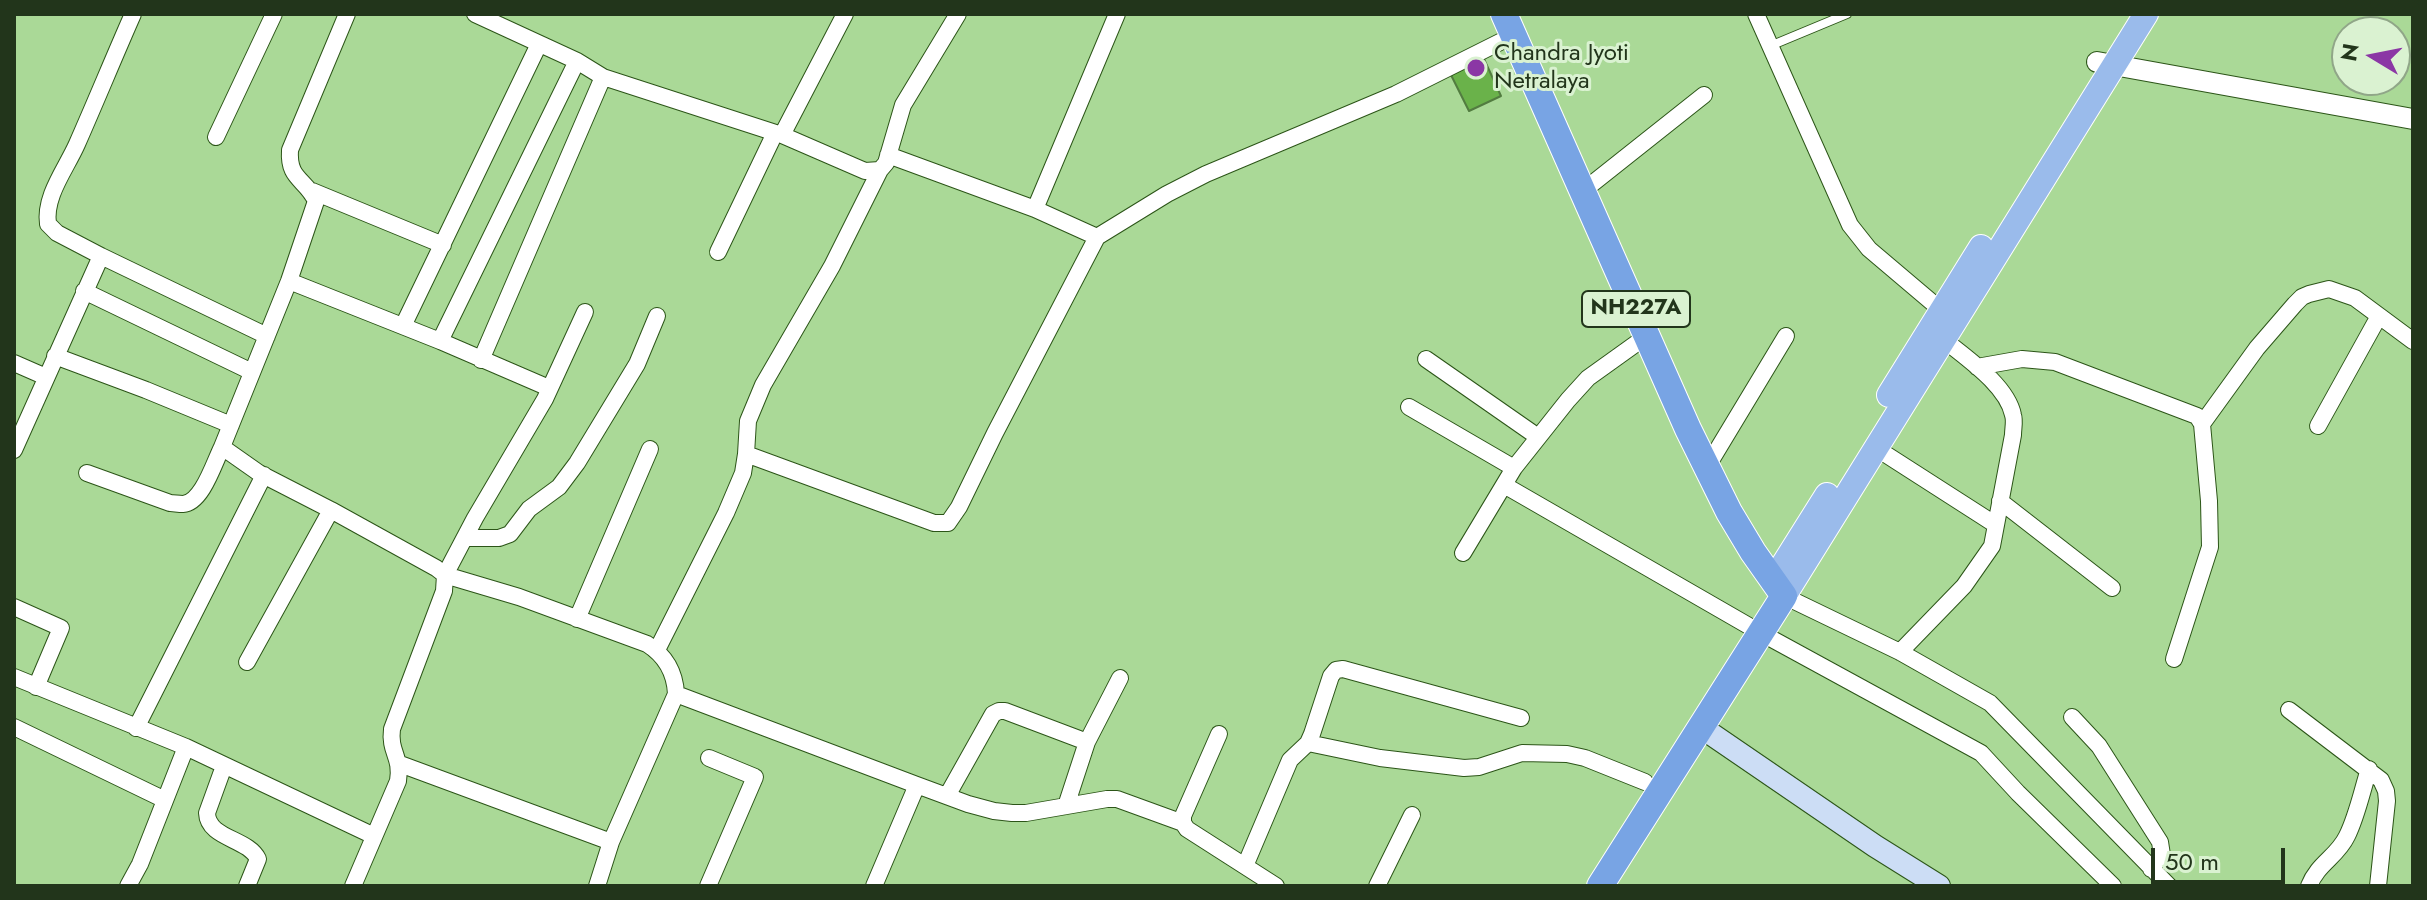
<!DOCTYPE html>
<html>
<head>
<meta charset="utf-8">
<style>
	body { margin:0 }
	#map { position:relative; width:2427px; height:900px; overflow:hidden; background:#aad997; font-family:Jost,sans-serif }
	canvas { display:block }
	.frame { position:absolute; inset:0; border:16px solid #22351b; pointer-events:none }
	.north { position:absolute; left:2331px; top:16px; width:80px; height:80px; box-sizing:border-box; background:#daf2d1; border:2px solid #90a688; border-radius:50%; rotate:280deg; font-size:22px; font-weight:700; line-height:32px; text-align:center; color:#22351b }
	.north::after { content:''; display:block; margin:auto; width:28px; height:36px; background:#8b37a5; clip-path:polygon(50% 0,100% 100%,50% 72%,0 100%) }
	.scale { position:absolute; left:2151px; top:848px; width:134px; height:36px; box-sizing:border-box; border:4px solid #22351b; border-top:0; padding-left:10px; font-size:24px; line-height:28px; white-space:nowrap; color:#22351b; -webkit-text-stroke:6px #daf2d1; paint-order:stroke }
</style>
</head>
<body>
<div id="map">
<canvas width="2427" height="900"></canvas>
<div class="frame"></div>
<div class="north">N</div>
<div class="scale">50 m</div>
</div>
<script>
const c = document.querySelector('canvas').getContext('2d');
c.lineJoin = 'round';
function fillPath(path, color) { c.fillStyle = color; c.fill(path, 'evenodd'); }
function trace(path, color, width, dash) { c.strokeStyle = color; c.lineWidth = width; c.lineCap = dash ? 'butt' : 'round'; c.setLineDash(dash || []); c.stroke(path); }
function label(font, color, halo, rows, align = 'center') {
  c.font = font + ' Jost,sans-serif'; c.lineWidth = 6; c.setLineDash([]); c.textBaseline = 'middle'; c.strokeStyle = halo; c.fillStyle = color; for (const [text, x, y, turn = 0] of rows) {
    c.save(); c.translate(x, y); c.rotate((+turn || 0) * Math.PI / 180); c.textAlign = isNaN(turn) ? turn : align; if (halo) c.strokeText(text, 0, 0); c.fillText(text, 0, 0); c.restore();
  }
}
const building = new Path2D(`
	M1484,59L1501,96L1469,111L1451,75Z`);
fillPath(building, '#6ab24a');
trace(building, '#527c40', 2);
const service = new Path2D(`
	M1770,46L1847,14`);
const minor = new Path2D(`
	M133,14C114,57 96,101 77,144C66,169 44,196 48,224L57,233L101,256L267,336
	M347,14L290,150C288,180 305,178 316,201L289,281L222,447L259,473L331,510L436,568L445,575L444,591L392,729C389,753 402,756 398,781L353,886
	M475,14L577,61L603,77L782,135L865,171L880,170L886,163L903,105L958,14
	M1756,14L1850,225L1869,249L1941,310
	M782,135L845,14
	M216,137L274,14
	M888,155L1035,209L1097,237
	M312,191L443,245
	M1583,191L1704,95
	M1035,209L1117,14
	M718,252L775,133
	M289,281L440,341L549,388
	M84,291L252,372
	M585,312L545,399L475,518L445,575L519,597L647,644C666,656 675,672 676,694L611,842L597,886
	M403,326L539,44
	M440,341L577,61
	M55,356L146,390L231,425
	M1426,359L1538,437
	M481,360L603,77
	M14,363L46,377
	M1977,367L2022,359L2055,362L2197,416L2202,424L2209,501L2210,547L2174,659
	M1409,407L1514,468
	M2202,424L2257,348L2295,304L2302,297L2309,294L2329,289L2355,298L2413,341
	M2318,426L2379,316
	M1876,448L1996,525
	M14,450L101,256
	M746,454L934,523H948L959,507L995,433L1097,237L1167,194L1206,174L1396,94L1514,35
	M1707,467L1786,336
	M87,473L170,503C174,503 178,504 183,504C202,503 214,463 222,447
	M1504,485L1761,633L1981,753L2018,793L2113,886
	M2000,501L2112,588
	M465,538H499L510,534L529,509L559,487L577,463L637,364L657,316
	M1463,553L1514,468L1568,400L1588,378L1648,335
	M1784,596L1900,652L1990,703L2169,886
	M14,607L61,628L36,687
	M577,619L650,449
	M657,650L726,513L743,473L746,454L748,421L763,385L832,266L880,170
	M1900,652L1964,586L1992,546L2013,435C2013,428 2015,421 2013,415C2007,385 1966,358 1943,339
	M247,662L331,510
	M14,677L186,747L374,836
	M676,694L914,784V792L874,886
	M2289,710L2381,780L2386,791L2387,801L2378,886
	M2072,717L2099,746L2160,842L2162,855L2151,869
	M14,727L165,800
	M136,728L264,475
	M1219,734L1183,816V823L1187,829L1276,886
	M1308,743L1380,758L1464,768L1479,767L1522,753L1567,754L1585,758L1645,782
	M400,764L611,842
	M224,766L207,813C208,839 248,838 258,859L247,886
	M914,784L968,804L994,811L1012,813H1026L1107,799H1117L1183,823
	M947,796L993,714L999,711H1005L1087,742
	M1066,806L1087,742L1120,678
	M1245,866L1290,760L1308,743L1312,734L1331,676L1336,670L1343,669L1521,718
	M128,886L140,864L186,747
	M708,886L755,777L709,758
	M1377,886L1412,815
	M2309,886C2318,863 2337,857 2347,836C2357,816 2362,791 2369,769`);
const tertiary = new Path2D(`
	M2097,62L2413,119`);
const secondary = new Path2D(`
	M1701,727L1875,846L1939,886`);
const primary = new Path2D(`
	M1889,395L1981,247
	M1773,581L1827,495
	M1784,596L2146,14`);
const trunk = new Path2D(`
	M1504,14L1688,429L1729,512L1753,552L1784,596L1600,886`);
trace(service, '#2c5518', 10);
trace(minor, '#2c5518', 18);
trace(tertiary, '#2c5518', 22);
trace(secondary, '#2c5518', 24);
trace(primary, '#fff', 26);
trace(trunk, '#fff', 28);
trace(service, '#fff', 8);
trace(minor, '#fff', 16);
trace(tertiary, '#fff', 20);
trace(secondary, '#ccddf5', 22);
trace(primary, '#9abbeb', 24);
trace(trunk, '#78a4e4', 26);
for (const [x, y, r, color] of [
	[1476,68,10,"#8b37a5"]
]) { const dot = new Path2D(); dot.arc(x, y, r, 0, 2 * Math.PI); c.fillStyle = color; c.fill(dot); trace(dot, '#daf2d1', 3); }
for (const [x, y, w] of [
	[1636,309,108]
]) { const box = new Path2D(); box.roundRect(x - w / 2, y - 18, w, 36, 6); c.fillStyle = '#daf2d1'; c.fill(box); trace(box, '#22351b', 2); }
label('bold 22px', '#22351b', null, [
	["NH227A",1636,309]
]);
label('24px', '#22351b', '#daf2d1', [
	["Chandra Jyoti",1494,54],
	["Netralaya",1494,82]
], 'left');
</script>
</body>
</html>
